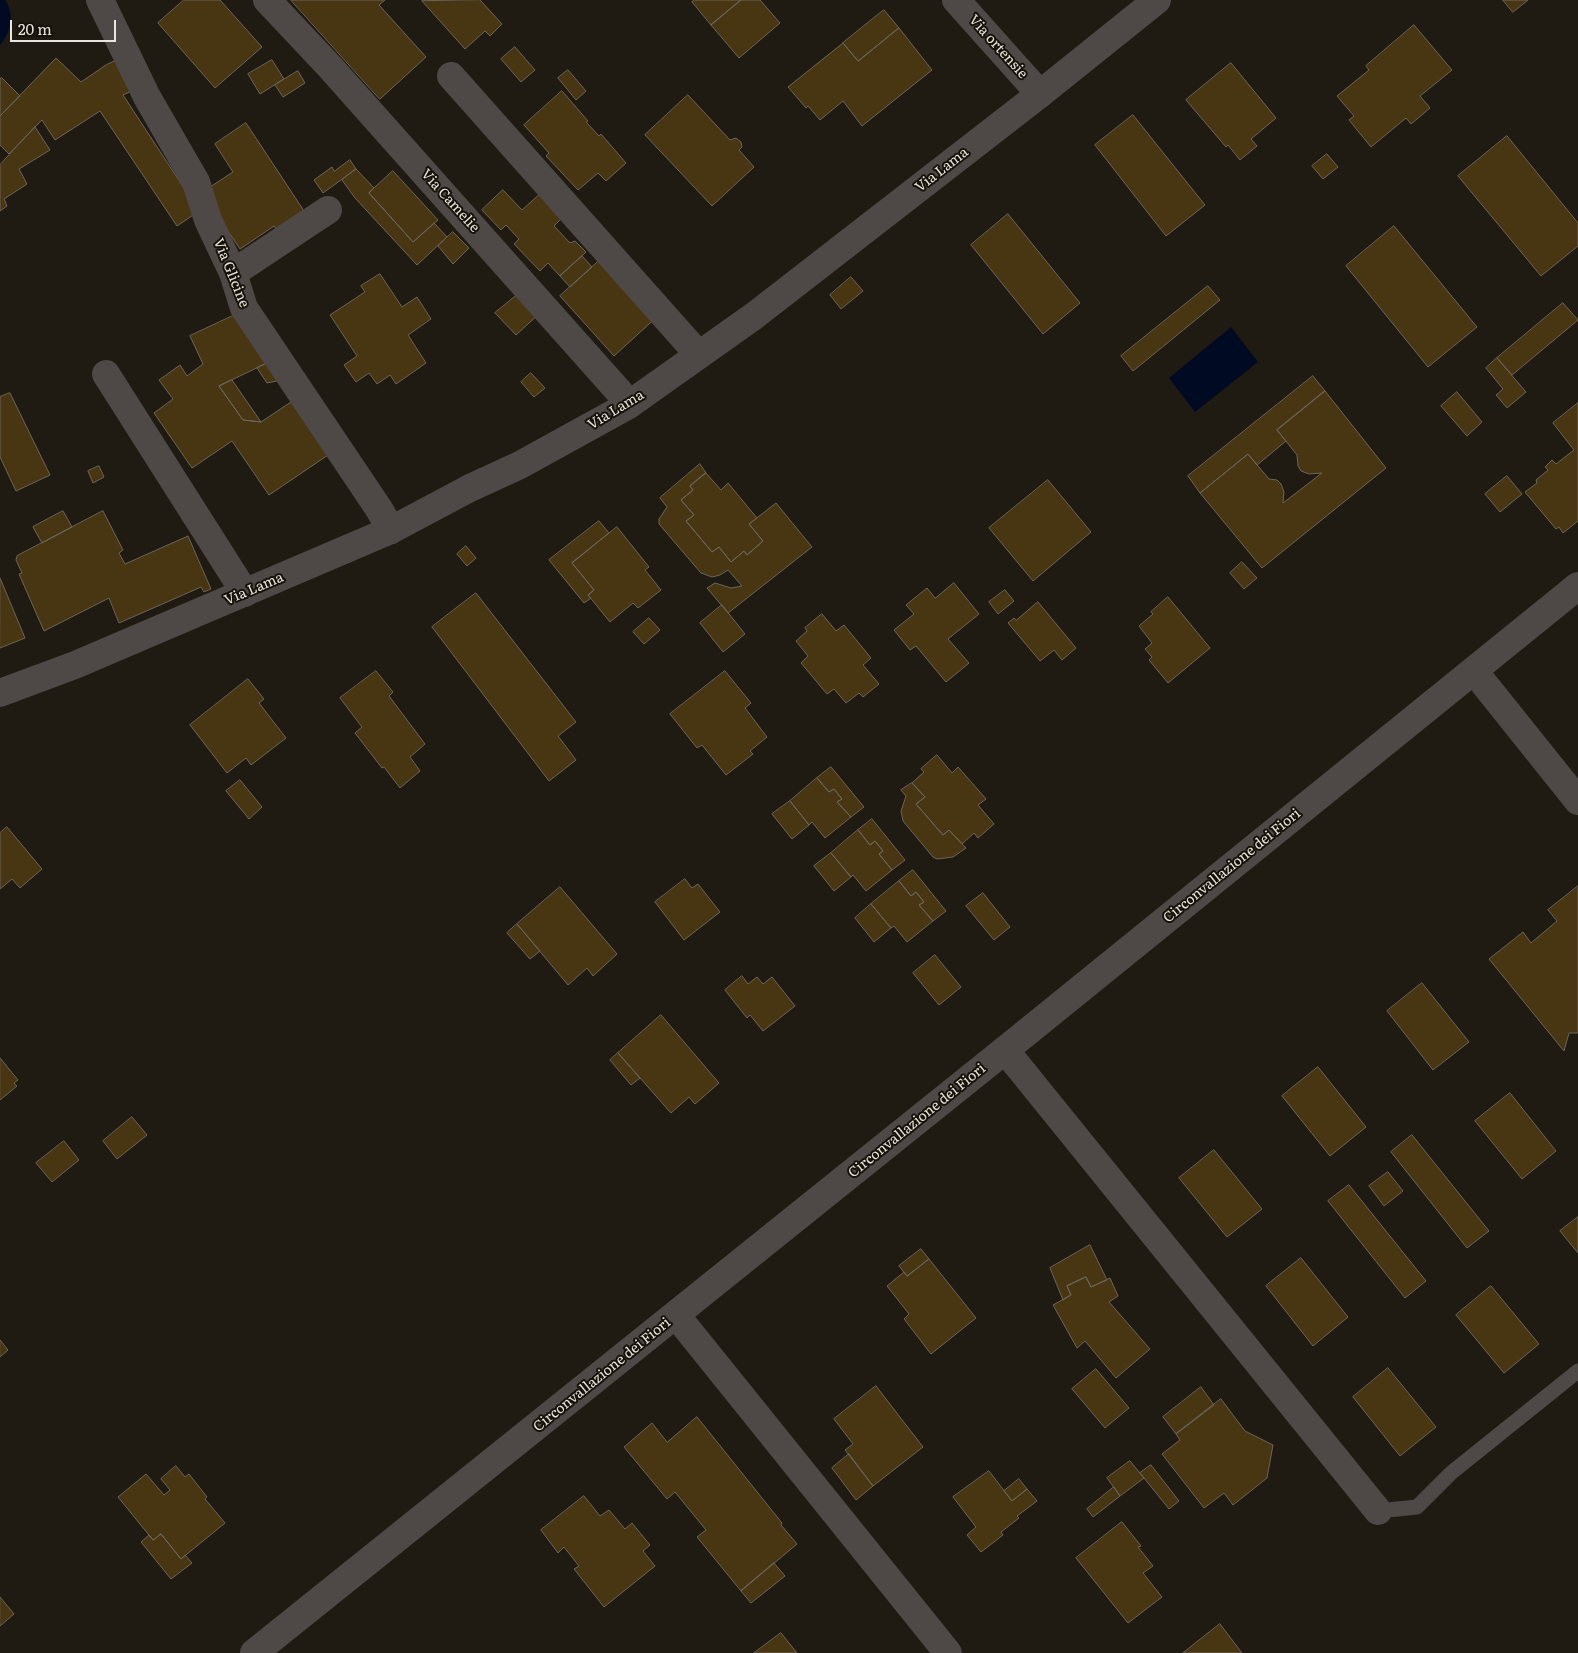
<!DOCTYPE html>
<html>
<head>
<meta charset="utf-8">
<style>
	body { margin:0 }
	#map { position:relative; width:1578px; height:1653px; overflow:hidden; background:#201b12; font-family:Literata,serif }
	canvas { display:block }
	.scale { position:absolute; left:10px; top:20px; width:106px; height:22px; box-sizing:border-box; border:2px solid #e8e4de; border-top:0; padding-left:6px; font-size:15px; line-height:18px; white-space:nowrap; color:#e8e4de; -webkit-text-stroke:4px #171209; paint-order:stroke }
</style>
</head>
<body>
<div id="map">
<canvas width="1578" height="1653"></canvas>
<div class="scale">20 m</div>
</div>
<script>
const c = document.querySelector('canvas').getContext('2d');
c.lineJoin = 'round';
function fillPath(path, color) { c.fillStyle = color; c.fill(path, 'evenodd'); }
function trace(path, color, width, dash) { c.strokeStyle = color; c.lineWidth = width; c.lineCap = dash ? 'butt' : 'round'; c.setLineDash(dash || []); c.stroke(path); }
function label(font, color, halo, rows, align = 'center') {
  c.font = font + ' Literata,serif'; c.lineWidth = 4; c.setLineDash([]); c.textBaseline = 'middle'; c.strokeStyle = halo; c.fillStyle = color; for (const [text, x, y, turn = 0] of rows) {
    c.save(); c.translate(x, y); c.rotate((+turn || 0) * Math.PI / 180); c.textAlign = isNaN(turn) ? turn : align; if (halo) c.strokeText(text, 0, 0); c.fillText(text, 0, 0); c.restore();
  }
}
fillPath(new Path2D(`
	M0,0H5C15,13 11,33 0,45Z
	M1231,327L1258,362L1195,412L1169,378Z`), '#000a22');
const building = new Path2D(`
	M184,0H220L262,47L215,88L158,23Z
	M291,0H385L379,5L426,57L380,99Z
	M480,0L502,24L490,36L485,31L465,49L422,1Z
	M695,0H741L711,25L692,2Z
	M741,0H760L780,23L739,58L711,25Z
	M1503,0H1528L1513,12Z
	M884,10L899,28L858,61L843,43Z
	M1414,25L1452,70L1420,96L1430,108L1411,124L1406,118L1371,147L1349,120L1354,116L1337,96L1369,70L1366,66Z
	M899,28L932,70L862,126L843,101L820,120L808,106L806,108L788,87L843,43L858,61Z
	M515,47L535,70L521,82L501,59Z
	M123,57L140,87L123,95L199,211L177,226L100,111L55,140L42,120L9,154L0,145V116L56,58L81,82L106,65Z
	M272,60L284,79L260,94L248,74Z
	M1231,63L1276,118L1251,139L1257,146L1240,160L1228,145L1226,147L1186,100Z
	M568,70L586,91L576,100L558,78Z
	M298,71L305,83L283,97L275,85Z
	M2,78L20,96L0,116V79Z
	M562,91L588,121L586,122L599,136L601,134L626,163L606,181L598,173L578,190L546,156L549,153L524,125Z
	M688,95L730,140L736,138L741,142L742,147L739,150L754,167L712,206L645,135Z
	M1133,115L1205,205L1166,236L1095,145Z
	M246,123L306,214L279,233L274,226L240,249L208,201L207,189L233,172L215,144Z
	M35,127L50,150L19,169L27,184L4,199L7,206L0,211V165Z
	M1507,136L1578,223V246L1541,276L1458,176Z
	M1327,154L1338,167L1323,179L1312,166Z
	M350,160L356,169L323,193L314,180L332,167L334,171Z
	M356,169L374,188L369,193L413,242L434,223L447,237L417,265L355,198L342,180Z
	M393,171L438,220L413,242L369,193Z
	M503,190L522,210L543,191L564,216L554,226L570,243L575,241L586,252L560,276L548,263L540,271L514,244L519,239L506,225L501,230L482,210Z
	M1008,214L1080,303L1043,334L971,245Z
	M1394,226L1477,327L1428,367L1346,266Z
	M453,232L469,248L453,264L438,246Z
	M582,256L592,267L570,287L560,276Z
	M600,260L660,314L614,356L560,296Z
	M380,274L402,307L417,297L431,319L408,335L426,363L396,384L390,375L377,384L369,373L356,382L344,365L357,356L330,315L365,292L361,286Z
	M851,277L863,291L841,309L830,295Z
	M1208,286L1220,300L1133,371L1121,356Z
	M522,291L541,312L516,335L495,313Z
	M1563,303L1578,320L1512,375L1497,358Z
	M237,314L267,363L219,386L243,420L261,422L297,398L334,451L269,495L232,441L192,468L154,413L173,399L159,380L180,365L187,376L203,364L190,336Z
	M1497,358L1526,392L1507,408L1496,395L1503,389L1486,368Z
	M273,360L277,381L267,383L257,368Z
	M531,373L545,388L534,397L521,382Z
	M1313,376L1325,391L1277,430L1286,441L1257,465L1248,454L1200,493L1188,476Z
	M232,380L261,422L243,420L219,386Z
	M1325,391L1386,468L1262,568L1200,493L1248,454L1269,479L1277,480L1281,484L1284,492L1283,503L1322,473L1309,474L1301,471L1298,466L1297,455L1277,430Z
	M1457,392L1482,422L1467,436L1441,406Z
	M10,393L50,475L16,491L0,457V397Z
	M1578,403V521L1563,533L1559,527L1556,529L1525,492L1537,483L1536,480L1548,470L1545,467L1552,460L1556,464L1574,450L1553,423Z
	M700,464L706,473L690,486L693,490L681,500L694,515L686,521L712,552L719,547L731,562L744,551L747,555L763,541L749,524L776,503L812,547L728,613L707,588L715,583L731,588L742,586L728,570L720,575L712,577L701,573L659,524V519L667,507L660,498Z
	M99,466L104,477L93,483L88,471Z
	M706,473L721,490L728,483L757,518L749,524L763,541L747,555L744,551L731,562L719,547L712,552L686,521L694,515L681,500L693,490L690,486Z
	M1507,476L1522,494L1500,512L1485,494Z
	M1048,480L1091,532L1033,581L989,528Z
	M63,511L72,527L42,543L33,527Z
	M103,511L123,550L119,553L125,564L188,536L211,589L204,592L201,587L119,623L109,598L44,631L19,574L22,573L16,560L17,556Z
	M599,521L609,533L572,563L594,590L588,595L591,598L584,603L549,560Z
	M617,527L649,567L645,570L661,590L638,608L633,603L610,622L588,595L594,590L572,563Z
	M466,546L476,558L467,566L457,554Z
	M1242,562L1257,578L1244,589L1230,573Z
	M0,578L25,638L0,648Z
	M954,583L979,614L948,639L969,663L946,682L916,646L910,650L894,630L914,614L906,605L927,588L935,598Z
	M1005,590L1014,601L998,614L989,602Z
	M476,593L576,722L558,736L576,760L549,781L432,627Z
	M1168,597L1210,648L1168,683L1149,660L1152,657L1145,649L1152,643L1139,626L1153,614L1151,612Z
	M1038,602L1076,648L1062,660L1054,650L1040,661L1008,623L1014,618L1016,620Z
	M722,605L745,634L723,652L700,623Z
	M822,614L836,631L844,625L871,658L863,665L879,684L863,697L859,693L846,703L834,689L827,694L801,663L808,656L796,641L807,631L805,628Z
	M649,618L660,630L644,644L633,632Z
	M376,671L393,692L389,696L425,744L410,757L420,771L400,788L384,767L382,768L355,733L362,727L340,698Z
	M725,671L751,703L745,708L767,737L750,751L753,754L726,775L702,745L697,748L670,714Z
	M248,679L264,699L259,703L286,738L251,765L246,758L227,773L190,725Z
	M937,755L952,773L958,767L986,799L978,805L994,824L978,838L974,833L962,844L949,830L943,835L916,804L925,797L912,783L924,772L921,769Z
	M831,767L864,807L851,817L837,802L842,799L834,789L829,792L817,778Z
	M817,778L829,792L834,789L842,799L837,802L851,817L825,838L812,822L809,825L790,801Z
	M240,780L262,807L249,819L226,791Z
	M912,783L925,797L916,804L943,835L949,830L966,848L953,857L937,859L933,857L903,821L901,811L906,796L901,790Z
	M790,801L809,825L792,839L772,814Z
	M872,819L905,860L892,870L879,854L883,851L875,841L870,845L858,830Z
	M7,827L42,869L20,888L12,879L0,889V833Z
	M858,830L870,845L875,841L883,851L879,854L892,870L866,891L853,875L851,877L831,853Z
	M831,853L851,877L834,891L814,866Z
	M913,870L946,911L933,921L919,905L924,902L916,892L911,896L899,881Z
	M685,879L692,888L698,884L720,912L684,940L655,902Z
	M899,881L911,896L916,892L924,902L919,905L933,921L907,942L894,926L891,928L871,904Z
	M1578,886V1033H1569L1564,1051L1489,959L1523,932L1531,943L1557,921L1548,910Z
	M560,887L617,954L593,976L587,968L568,985L517,924Z
	M983,893L1010,927L994,940L966,906Z
	M871,904L891,928L874,942L855,918Z
	M517,924L540,951L530,959L507,933Z
	M935,955L961,987L939,1005L913,973Z
	M742,976L748,984L757,977L763,984L772,977L795,1006L763,1031L750,1015L747,1018L725,990Z
	M1422,983L1469,1042L1433,1070L1387,1011Z
	M661,1015L719,1083L695,1104L689,1097L671,1113L618,1053Z
	M618,1053L640,1078L631,1085L610,1060Z
	M0,1058L18,1080L14,1083L17,1086L0,1100Z
	M1318,1067L1366,1127L1330,1156L1282,1096Z
	M1510,1093L1556,1151L1522,1179L1475,1121Z
	M132,1117L147,1135L117,1159L103,1141Z
	M1412,1135L1489,1231L1467,1248L1391,1152Z
	M64,1141L79,1160L52,1182L36,1163Z
	M1214,1150L1262,1209L1227,1237L1179,1178Z
	M1388,1172L1403,1191L1384,1206L1369,1186Z
	M1349,1185L1426,1281L1405,1298L1328,1201Z
	M1578,1217V1253L1560,1231Z
	M1090,1245L1107,1280L1091,1287L1086,1277L1067,1286L1071,1295L1063,1300L1050,1268Z
	M921,1249L929,1259L907,1276L899,1266Z
	M1301,1258L1348,1317L1313,1346L1266,1286Z
	M929,1259L976,1318L931,1354L904,1319L909,1314L887,1286L904,1272L907,1276Z
	M1086,1277L1091,1287L1110,1278L1118,1296L1109,1302L1150,1349L1116,1378L1085,1341L1077,1348L1053,1305L1071,1295L1067,1286Z
	M1491,1286L1539,1344L1504,1373L1456,1315Z
	M0,1340L8,1350L0,1357Z
	M1388,1368L1436,1427L1400,1456L1353,1397Z
	M1096,1369L1129,1408L1105,1428L1072,1389Z
	M876,1386L923,1447L873,1486L845,1450L853,1444L834,1419Z
	M1201,1387L1214,1405L1176,1434L1163,1417Z
	M1221,1399L1245,1431L1273,1445L1267,1478L1233,1505L1224,1493L1204,1508L1162,1454L1180,1440L1176,1434Z
	M697,1417L782,1523L781,1525L797,1544L741,1591L697,1537L706,1530L675,1492L667,1499L624,1447L652,1423L667,1442Z
	M849,1454L873,1486L856,1500L832,1468Z
	M1130,1461L1144,1478L1120,1496L1107,1478Z
	M1151,1465L1179,1501L1169,1509L1140,1473Z
	M176,1466L185,1477L189,1474L207,1497L205,1499L225,1523L181,1559L161,1534L153,1540L118,1497L146,1474L164,1495L170,1490L161,1479Z
	M989,1471L1012,1501L1027,1489L1037,1501L1017,1516L1019,1518L1001,1532L1003,1535L981,1552L967,1535L976,1527L953,1497Z
	M1019,1479L1027,1489L1012,1501L1004,1491Z
	M1114,1487L1120,1496L1093,1517L1087,1509Z
	M584,1496L600,1516L609,1510L625,1529L632,1523L650,1545L643,1551L655,1566L604,1607L574,1569L579,1566L564,1547L558,1553L541,1530Z
	M1122,1522L1141,1546L1138,1547L1153,1566L1143,1573L1162,1597L1128,1623L1076,1558Z
	M161,1534L181,1559L185,1555L192,1563L171,1579L141,1542L149,1535L153,1540Z
	M774,1563L785,1576L751,1603L741,1591Z
	M0,1597L14,1614L0,1626Z
	M1220,1624L1242,1653H1183Z
	M781,1633L797,1653H754Z`);
fillPath(building, '#483512');
trace(building, '#6c655b', 1);
trace(new Path2D(`
	M1378,1511L1417,1507L1451,1473L1578,1371`), '#4e4846', 15);
trace(new Path2D(`
	M100,0L147,97L196,182L208,220L233,273L244,308L379,509L391,530
	M267,0L330,67L630,404
	M956,0L1040,94
	M451,76L699,355
	M233,273L328,210
	M106,374L245,593
	M1474,671L1578,801
	M1005,1050L1378,1511
	M676,1315L948,1653`), '#4e4846', 28);
trace(new Path2D(`
	M0,693L75,665L391,530L470,488L520,465L627,406L754,316L1040,94L1157,0
	M254,1653L1005,1050L1578,586`), '#4e4846', 28);
label('14px', '#e8e4de', '#171209', [
	["Via ortensie",998,47,48],
	["Via Lama",942,170,-38],
	["Via Camelie",450,201,48],
	["Via Glicine",231,273,68],
	["Via Lama",616,410,-31],
	["Via Lama",254,589,-23],
	["Circonvallazione dei Fiori",1232,866,-39],
	["Circonvallazione dei Fiori",917,1121,-39],
	["Circonvallazione dei Fiori",602,1375,-39]
]);
</script>
</body>
</html>
